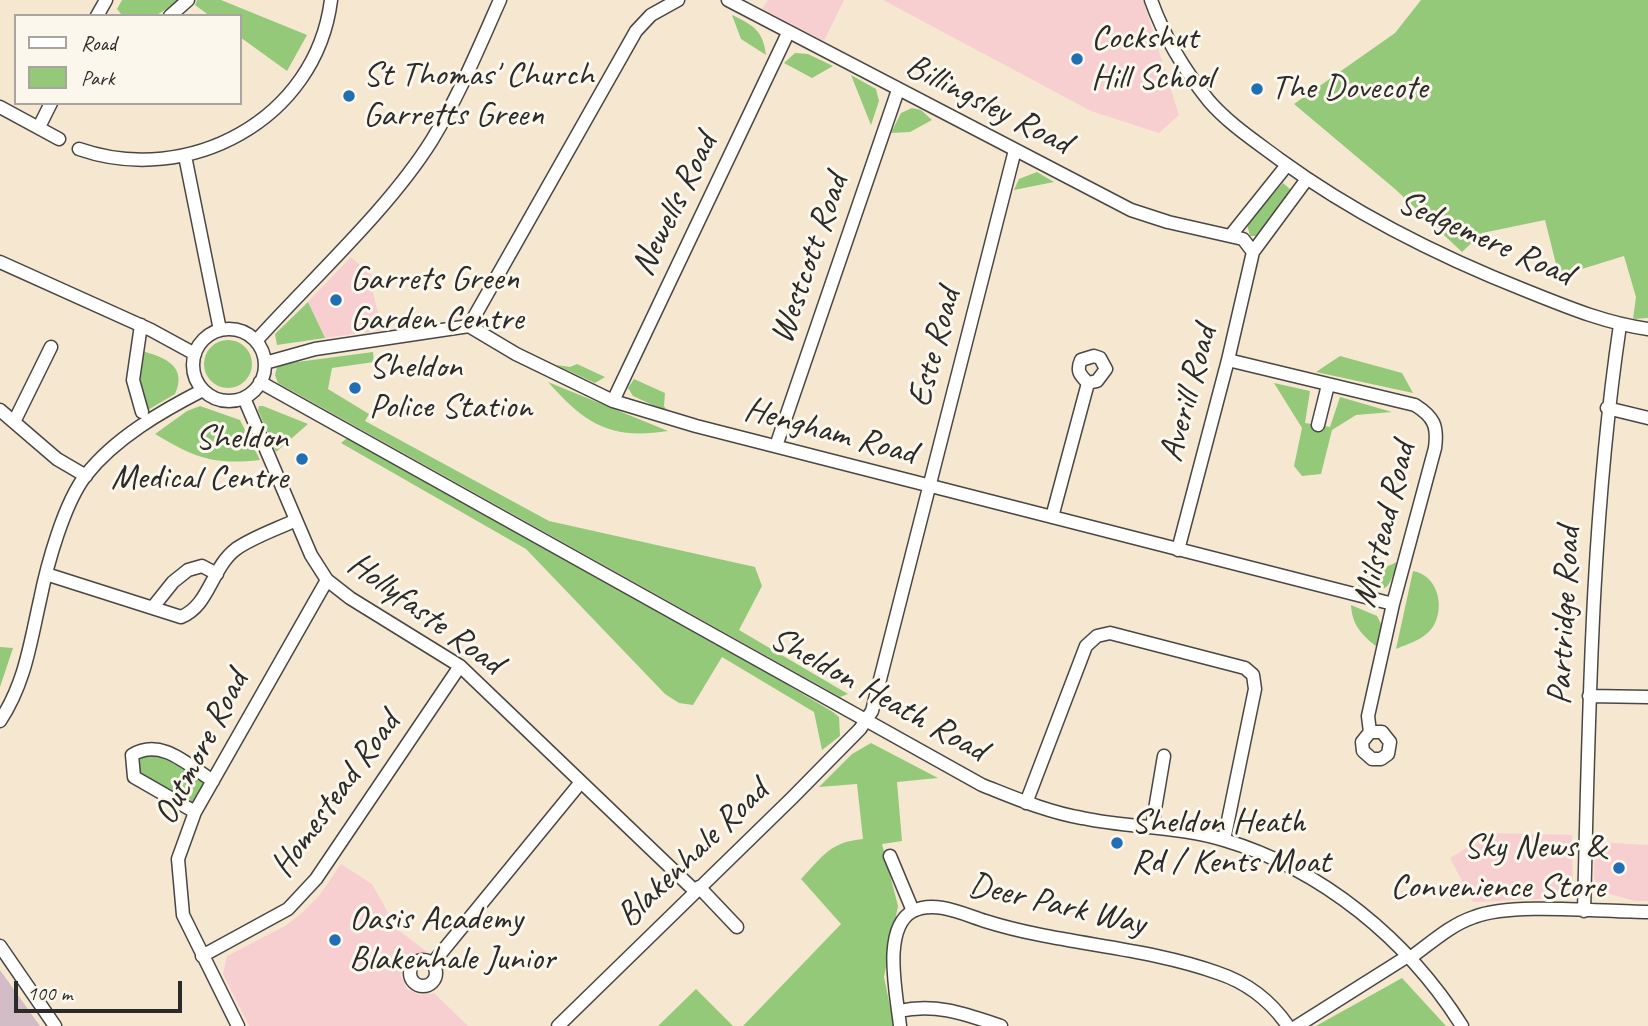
<!DOCTYPE html>
<html>
<head>
<meta charset="utf-8">
<style>
	body { margin:0 }
	#map { position:relative; width:1648px; height:1026px; overflow:hidden; background:#f6e7d1; font-family:Caveat,sans-serif }
	canvas { display:block }
	.legend { position:absolute; left:14px; top:14px; width:228px; height:91px; box-sizing:border-box; background:#fbf7ec; border:2px solid #a8a59f; margin:0; padding:9px 12px; list-style:none; font-size:21px; color:#2b2b2b }
	.legend li { display:flex; align-items:center; gap:14px; height:35px }
	.legend b { width:35px; border:2px solid #a8a59f }
	.scale { position:absolute; left:14px; top:981px; width:168px; height:32px; box-sizing:border-box; border:4px solid #2b2b2b; border-top:0; padding-left:9px; font-size:21px; line-height:24px; white-space:nowrap; color:#2b2b2b; -webkit-text-stroke:5px #fbf7ec; paint-order:stroke }
</style>
</head>
<body>
<div id="map">
<canvas width="1648" height="1026"></canvas>
<ul class="legend">
<li><b style="height:9px;background:#fff"></b>Road</li>
<li><b style="height:19px;background:#94c97a"></b>Park</li>
</ul>
<div class="scale">100 m</div>
</div>
<script>
const c = document.querySelector('canvas').getContext('2d');
c.lineJoin = 'round';
function fillPath(path, color) { c.fillStyle = color; c.fill(path, 'evenodd'); }
function trace(path, color, width, dash) { c.strokeStyle = color; c.lineWidth = width; c.lineCap = dash ? 'butt' : 'round'; c.setLineDash(dash || []); c.stroke(path); }
function label(font, color, halo, rows, align = 'center') {
  c.font = font + ' Caveat,sans-serif'; c.lineWidth = 6; c.setLineDash([]); c.textBaseline = 'middle'; c.strokeStyle = halo; c.fillStyle = color; for (const [text, x, y, turn = 0] of rows) {
    c.save(); c.translate(x, y); c.rotate((+turn || 0) * Math.PI / 180); c.textAlign = isNaN(turn) ? turn : align; if (halo) c.strokeText(text, 0, 0); c.fillText(text, 0, 0); c.restore();
  }
}
fillPath(new Path2D(`
	M768,0H844L824,41L762,9Z
	M883,0H1143L1179,115L1159,133L1091,111Z
	M351,257L375,278L372,288L382,330L325,338L308,302Z
	M1490,833L1572,835L1573,884L1561,898L1473,902L1450,858Z
	M1595,842L1648,845V901H1635L1598,891L1594,878Z
	M341,864L372,884L397,929L427,952L412,955L402,965L401,976L407,989L420,995L434,993L468,1026H249L223,974L227,956L285,926L303,912L319,896Z`), '#f7cfd1');
fillPath(new Path2D(`
	M0,970L40,1026H0Z`), '#d2bdc6');
fillPath(new Path2D(`
	M122,0H182L155,16L121,14L117,9Z
	M197,0H221L307,35L287,71L240,37V16H210L195,5Z
	M1421,0H1648V318L1633,319L1636,297L1624,256L1559,276L1545,220L1482,233L1462,252L1395,189L1294,104L1395,33Z
	M732,15C753,25 763,30 766,55L741,39Z
	M795,53L808,54L833,66L812,78L784,63Z
	M851,75L876,89L879,101L871,125Z
	M912,108L921,110L932,120L910,132L891,133L901,113Z
	M1037,172L1054,182L1014,190L1019,179Z
	M1283,183L1291,190L1256,236H1250L1247,224Z
	M308,302L325,338L277,345L275,334Z
	M204 364a24 24 0 1 1 48 0a24 24 0 1 1-48 0Z
	M142,351C164,357 188,366 175,394L146,411L140,389Z
	M373,352L374,362L332,368L328,389L369,414L365,421L549,521L755,567L762,586L739,630L848,694L840,697L278,383L275,375L277,367L282,364Z
	M1340,356L1402,373L1413,393L1316,372Z
	M577,364L605,377L595,383L556,365L570,367Z
	M634,379L665,393L664,406L668,412L633,396L628,388Z
	M548,382L668,431C611,440 585,424 548,382Z
	M1274,383L1310,391L1305,423L1330,427L1340,397L1392,412L1356,415L1332,430L1321,474L1302,476L1294,466L1302,428Z
	M200,406L240,420L260,460C212,465 196,458 155,434L187,411Z
	M259,406H263L308,424L276,452L258,410Z
	M347,438L712,640L833,712L839,717L840,736L822,750L814,712L722,657L693,705L679,703L665,694L526,549L341,443Z
	M1397,562C1389,591 1386,594 1357,587L1368,575Z
	M1413,571C1437,575 1445,605 1434,625C1426,639 1410,643 1396,649Z
	M1351,605L1377,616L1382,626L1377,647C1362,635 1352,625 1351,605Z
	M0,647L13,648L0,687Z
	M871,743L938,778L897,782L902,841L882,844L898,906L884,977L894,1026H743L841,924L801,879C823,856 830,842 863,839L857,784L819,787L852,754Z
	M144,748L213,781L195,812L134,777L132,755Z
	M1402,978L1446,1026H1316Z
	M696,989L733,1026H658Z`), '#94c97a');
const minor = new Path2D(`
	M728,0L1131,210L1168,222L1243,239L1253,252L1228,360L1178,550
	M1151,0C1164,37 1185,71 1209,101C1229,124 1255,141 1279,159C1356,215 1438,256 1527,291C1567,307 1605,323 1648,329
	M97,16L106,0
	M170,16L188,0
	M0,107L59,139
	M39,127L51,103
	M79,149C188,187 316,120 331,0
	M185,156L220,330
	M1231,235L1287,165
	M1253,252L1307,179
	M0,262L151,330L195,354
	M141,325L133,380L142,412
	M469,326L636,31L651,15L678,0
	M193 365a36 36 0 1 1 72 0a36 36 0 1 1-72 0Z
	M256,341C312,279 389,209 432,140C459,96 479,47 500,0
	M1228,360L1415,405C1434,417 1438,426 1435,448L1393,604L1368,716L1370,732H1382L1390,742L1388,754L1381,759H1372L1363,751L1362,742L1370,732
	M265,363L315,349L469,326L516,354L613,401L696,426L1393,604
	M260,382L982,785C1015,798 1047,812 1082,818C1129,828 1179,826 1224,840C1322,869 1408,940 1462,1026
	M244,398L311,555L327,580L350,598L460,666L695,891
	M613,401L788,33
	M1607,408L1648,418
	M0,410L57,459L86,476
	M14,422L51,347
	M1318,425L1328,385
	M776,446L898,90
	M1052,517L1088,383L1097,381L1106,369L1100,358L1094,356L1081,360C1076,371 1080,375 1088,383
	M46,574L181,617C210,605 211,568 236,549C253,537 277,529 296,520
	M153,607L173,582L188,570L202,566L217,574
	M1589,696L1648,697
	M0,721C25,683 30,644 40,600C47,565 64,503 86,475C115,438 162,411 203,390
	M1026,803L1086,646L1097,636L1110,633L1245,668L1253,675L1255,689L1224,840
	M195,812L134,777L132,755C161,737 188,765 213,781
	M1152,827L1164,756
	M890,856L913,911
	M699,887L737,927
	M1584,911C1589,715 1591,520 1620,325
	M0,946L55,1026
	M202,956L288,909L316,879L460,666
	M1410,958C1431,943 1450,925 1474,917C1514,902 1602,912 1648,912
	M410 973a13 13 0 1 1 26 0a13 13 0 1 1-26 0Z
	M432,964L581,782
	M899,1011C936,1003 965,1014 1001,1026
	M238,1026L183,915L178,859L195,812L327,580
	M558,1026L792,798L860,729L872,711L1015,150
	M900,1026C897,996 881,928 913,911C935,900 963,914 985,921C1061,945 1143,946 1218,973C1248,983 1270,1000 1288,1026
	M1297,1026L1408,956`);
trace(minor, '#494744', 15);
trace(minor, '#fff', 12);
for (const [x, y, r, color] of [
	[1077,59,7,"#1f6fb2"],
	[1257,89,7,"#1f6fb2"],
	[349,96,7,"#1f6fb2"],
	[336,300,7,"#1f6fb2"],
	[355,388,7,"#1f6fb2"],
	[302,459,7,"#1f6fb2"],
	[1117,843,7,"#1f6fb2"],
	[1619,868,7,"#1f6fb2"],
	[335,940,7,"#1f6fb2"]
]) { const dot = new Path2D(); dot.arc(x, y, r, 0, 2 * Math.PI); c.fillStyle = color; c.fill(dot); trace(dot, '#fbf7ec', 2.5); }
label('35px', '#2b2b2b', '#fbf7ec', [
	["Cockshut",1091,39],
	["Hill School",1091,79],
	["St Thomas' Church",363,76],
	["Garretts Green",363,116],
	["The Dovecote",1271,89],
	["Garrets Green",350,280],
	["Garden Centre",350,320],
	["Sheldon",369,368],
	["Police Station",369,408],
	["Sheldon",288,439,"right"],
	["Medical Centre",288,479,"right"],
	["Sheldon Heath",1131,823],
	["Rd / Kents Moat",1131,863],
	["Sky News &",1605,848,"right"],
	["Convenience Store",1605,888,"right"],
	["Oasis Academy",349,920],
	["Blakenhale Junior",349,960]
], 'left');
label('35px', '#2b2b2b', '#fbf7ec', [
	["Billingsley Road",988,105,27],
	["Newells Road",675,205,-64],
	["Sedgemere Road",1485,239,24],
	["Westcott Road",810,259,-71],
	["Este Road",935,348,-75],
	["Averill Road",1189,394,-75],
	["Hengham Road",830,432,15],
	["Milstead Road",1385,525,-76],
	["Hollyfaste Road",425,614,36],
	["Partridge Road",1565,616,-87],
	["Sheldon Heath Road",878,695,29],
	["Outmore Road",202,748,-63],
	["Homestead Road",336,795,-54],
	["Blakenhale Road",693,854,-44],
	["Deer Park Way",1057,905,13]
]);
</script>
</body>
</html>
